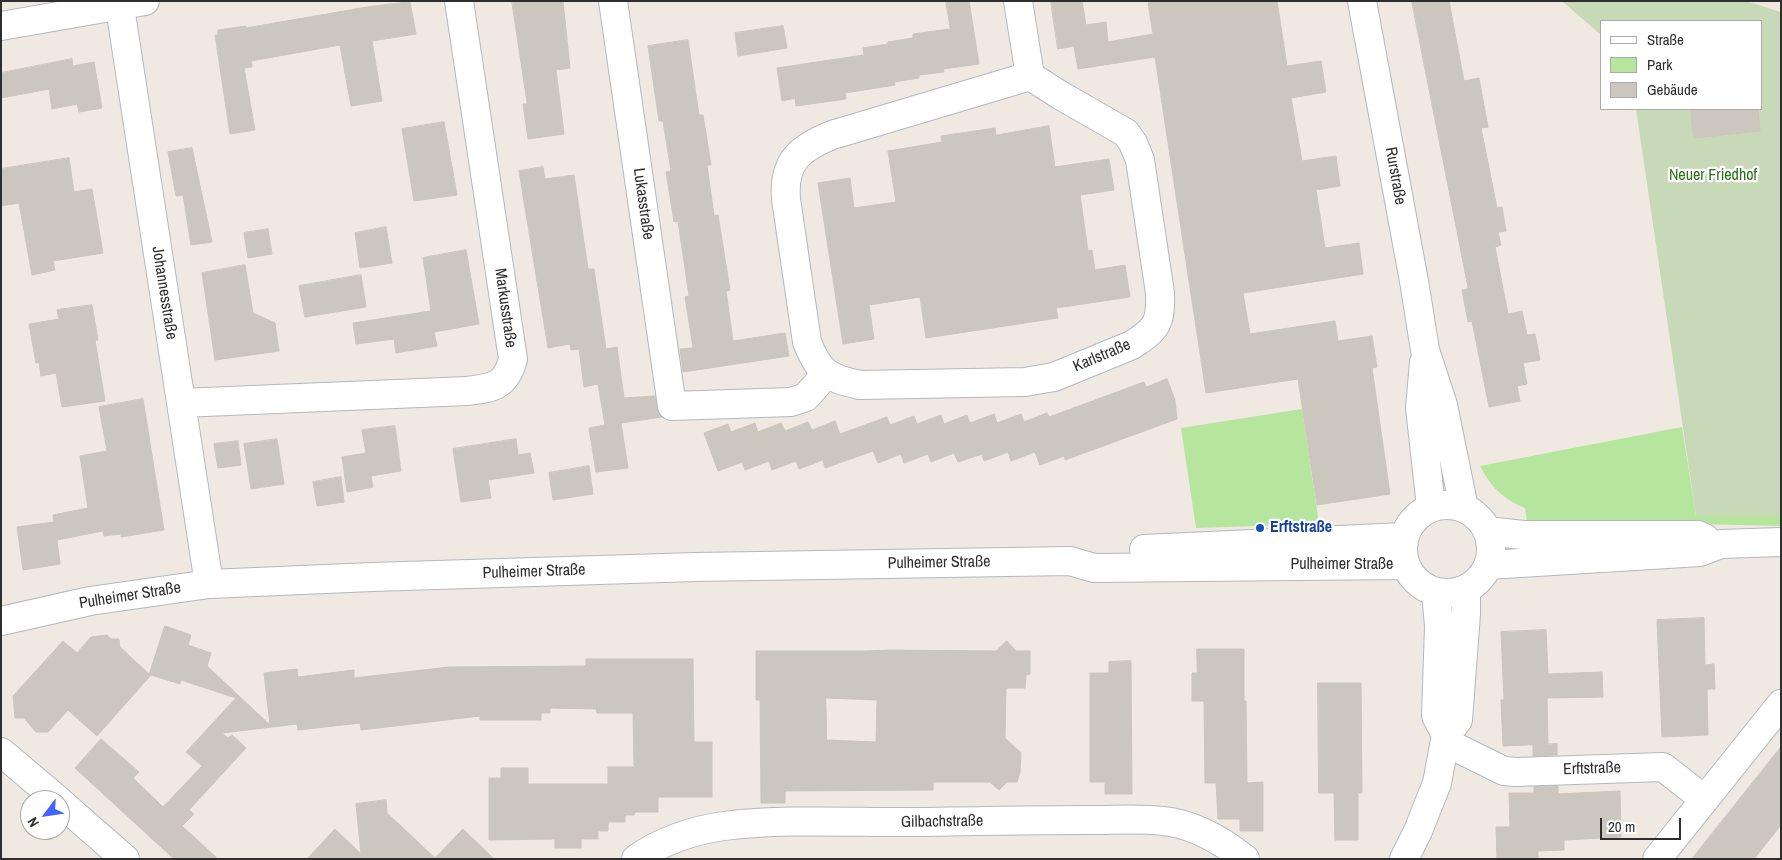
<!DOCTYPE html>
<html>
<head>
<meta charset="utf-8">
<style>
	body { margin:0 }
	#map { position:relative; width:1782px; height:860px; overflow:hidden; background:#efe9e1; font-family:"Archivo Narrow",sans-serif }
	canvas { display:block }
	.frame { position:absolute; inset:0; border:2px solid #2e2e2e; pointer-events:none }
	.legend { position:absolute; left:1600px; top:20px; width:162px; height:90px; box-sizing:border-box; background:#fff; border:1px solid #ababab; margin:0; padding:6px 9px; list-style:none; font-size:15px; color:#2e2e2e }
	.legend li { display:flex; align-items:center; gap:10px; height:25px }
	.legend b { width:25px; border:1px solid #ababab }
	.north { position:absolute; left:20px; top:790px; width:50px; height:50px; box-sizing:border-box; background:#fff; border:1px solid #ababab; border-radius:50%; rotate:239deg; font-size:14px; font-weight:700; line-height:20px; text-align:center; color:#2e2e2e }
	.north::after { content:''; display:block; margin:auto; width:18px; height:22px; background:#4264fb; clip-path:polygon(50% 0,100% 100%,50% 72%,0 100%) }
	.scale { position:absolute; left:1600px; top:818px; width:81px; height:22px; box-sizing:border-box; border:2px solid #2e2e2e; border-top:0; padding-left:6px; font-size:15px; line-height:18px; white-space:nowrap; color:#2e2e2e; -webkit-text-stroke:4px #fff; paint-order:stroke }
</style>
</head>
<body>
<div id="map">
<canvas width="1782" height="860"></canvas>
<div class="frame"></div>
<ul class="legend">
<li><b style="height:6px;background:#fff"></b>Straße</li>
<li><b style="height:14px;background:#b6e59e"></b>Park</li>
<li><b style="height:14px;background:#cbc7bf"></b>Gebäude</li>
</ul>
<div class="north">N</div>
<div class="scale">20 m</div>
</div>
<script>
const c = document.querySelector('canvas').getContext('2d');
c.lineJoin = 'round';
function fillPath(path, color) { c.fillStyle = color; c.fill(path, 'evenodd'); }
function trace(path, color, width, dash) { c.strokeStyle = color; c.lineWidth = width; c.lineCap = dash ? 'butt' : 'round'; c.setLineDash(dash || []); c.stroke(path); }
function label(font, color, halo, rows, align = 'center') {
  c.font = font + ' "Archivo Narrow",sans-serif'; c.lineWidth = 4.5; c.setLineDash([]); c.textBaseline = 'middle'; c.strokeStyle = halo; c.fillStyle = color; for (const [text, x, y, turn = 0] of rows) {
    c.save(); c.translate(x, y); c.rotate((+turn || 0) * Math.PI / 180); c.textAlign = isNaN(turn) ? turn : align; if (halo) c.strokeText(text, 0, 0); c.fillText(text, 0, 0); c.restore();
  }
}
fillPath(new Path2D(`
	M1302,409L1319,524L1196,528L1181,428Z
	M1682,427L1696,516H1781V526L1698,524L1528,528L1525,508C1503,499 1491,487 1480,466Z`), '#b6e59e');
fillPath(new Path2D(`
	M1562,1H1746L1781,12V516H1696L1636,109H1761V21H1601V35Z`), '#c8d9b8');
const building = new Path2D(`
	M512,1H563L570,68L556,70L564,134L528,139L523,104H527Z
	M946,1H969L979,64L943,69L944,72L919,75V78L894,82L895,85L845,93L846,99L796,106L795,98L782,101L777,68L864,55L863,48L888,44V42L913,38V34L950,29Z
	M1051,1H1082L1086,25L1106,22L1108,42L1153,34L1148,3L1159,1H1277L1287,66L1321,61L1326,92L1291,98L1302,161L1336,156L1340,186L1316,190L1325,248L1359,243L1363,274L1243,293L1250,334L1335,321L1338,341L1372,336L1377,367L1372,368L1390,494L1317,505L1298,379L1206,393L1155,57L1078,69L1074,46L1058,49Z
	M1412,1H1449L1464,81L1479,78L1488,127L1481,128L1497,208L1502,207L1506,231L1498,232L1501,245L1495,247L1508,314L1522,311L1527,335L1535,334L1540,360L1523,363L1527,384L1517,386L1520,401L1489,407L1472,321L1468,322L1462,290L1468,289Z
	M410,2L416,34L372,41L382,101L351,106L340,45L251,61L252,67L244,68L255,130L230,134L215,35H218V30L246,26V28L367,7Z
	M783,26L787,48L738,56L735,33Z
	M688,40L699,115H703L711,165H707L714,216L718,215L730,290L726,291L733,341L785,333L789,356L683,372L680,349L693,348L685,297L689,296L678,221L674,222L666,172L671,171L663,121H659L648,46Z
	M72,59L73,66L94,62L102,108L79,112L77,104L52,109L49,89L1,98V73Z
	M1691,109H1758L1760,131L1694,138Z
	M444,122L457,195L414,201L402,129Z
	M1049,126L1055,167L1109,159L1114,190L1080,195L1088,251L1092,250L1095,270L1125,265L1130,297L1056,308L1058,318L926,338L920,297L869,305L874,339L843,344L818,183L850,178L854,208L896,202L888,151L942,142L941,136L995,128L996,135Z
	M192,148L212,242L191,245L183,195L176,196L168,152Z
	M69,158L74,192L92,189L103,253L53,261L55,270L32,275L19,203L1,206V169Z
	M543,167L545,179L574,175L588,269H594L606,349L617,347L624,398L655,396L657,409L662,417L621,423L628,468L596,472L589,428L605,425L598,384L584,387L579,349L571,350L570,344L548,348L519,171Z
	M386,227L392,263L360,268L355,233Z
	M268,229L272,254L248,258L244,233Z
	M466,250L479,324L434,332L437,346L396,353L394,339L356,344L353,323L431,311L423,258Z
	M245,265L253,313L275,323L279,351L215,360L202,273Z
	M361,275L366,307L305,317L299,286Z
	M92,305L98,340H95L105,401L62,407L56,373L41,376L39,362L36,363L29,324L59,319L57,310Z
	M1167,379L1175,400L1177,419L1065,460L1064,456L1040,465L1035,452L1011,461L1008,452L984,461L982,454L958,462L954,453L931,462L928,454L904,463L901,454L878,463L873,451L825,468L823,460L799,469L796,461L772,470L769,461L745,470L742,462L718,471L704,433L728,424L731,432L755,423L758,432L781,423L785,431L808,422L812,430L835,421L840,434L887,417L890,425L914,416L917,424L941,415L944,424L967,415L970,423L994,414L997,423L1021,414L1024,422L1047,413L1049,417L1144,382L1146,387Z
	M143,399L164,530L121,537V534L104,536L103,531L57,540L60,564L23,570L17,527L54,522L53,515L88,508L80,456L107,451L99,407Z
	M395,426L401,471L371,476L373,487L347,492L342,457L366,453L362,430Z
	M277,439L284,484L251,489L244,444Z
	M516,439L518,455L530,453L534,473L488,480L491,498L461,502L453,449Z
	M238,441L241,465L218,468L214,444Z
	M589,466L593,494L553,500L549,473Z
	M341,477L344,502L317,506L313,482Z
	M1704,618L1705,665L1714,664L1715,689H1707L1708,735L1662,737L1657,620Z
	M165,626L191,635L188,645L211,653L207,666L270,725L264,673L297,669L298,677L354,670V678L449,667L586,666V659H693L694,742H712V797H658V812H635L634,815H625V822H608V831H598V839H581V848H555V839L489,840V778H501V768H528V784H608V767H634L633,713H597L596,709L550,708V713H541V720H480V716L361,730L360,723L298,730L297,724L222,733L228,738L232,735L246,748L189,810L194,814L182,826L218,859H174L75,768L101,739L139,772L133,778L163,807L202,766L186,752L236,698L181,680L180,684L151,675L97,736L68,710L48,732H36L24,718H15L13,696L63,641L77,653L91,637L107,635L111,639H119L120,647L149,674Z
	M1546,630L1548,674L1602,672L1603,697L1547,698L1548,744L1503,746L1501,700H1504L1501,632Z
	M1007,641L1016,651H1030V674L1026,675L1025,688H1006L1005,738L1021,753L1020,772L1017,782H1007L999,790L990,782H933V790L785,791V803H761L760,700H756V651H867L889,650L996,651ZM826,698L877,700L876,742L827,740Z
	M1197,649H1244V701H1246L1247,783L1263,782V831H1240V819H1218L1216,783H1205L1204,701H1192V673H1197Z
	M1131,661L1132,794H1105V782H1090V673H1109V662Z
	M1318,683H1361L1362,793H1358V840H1335L1334,793H1319Z
	M1557,744V755L1533,756V745Z
	M1781,747V825L1754,859H1692Z
	M1558,786V794L1620,791L1621,837L1564,840V850L1538,851V859H1497L1496,827H1510L1509,793H1534V787Z
	M386,800L387,813L435,858L463,829L494,859H307L335,829L361,854L356,804Z`);
fillPath(building, '#cbc7bf');
trace(building, '#cbc5ba', 1);
const minor = new Path2D(`
	M119,1L209,584
	M613,1L672,406L791,402L806,397L826,374
	M1018,1L1030,76L1060,95L1126,133L1133,143L1140,160L1160,293C1161,323 1157,329 1132,345L1054,377L1025,382L860,385C828,378 819,373 807,342L786,199C783,161 800,148 832,135L1030,76
	M1362,1L1414,281L1425,350L1443,405L1464,508
	M1,26L145,1
	M1424,362L1420,408L1431,507
	M181,403L467,391C493,388 506,386 513,359L459,1
	M1436,592L1439,626L1436,716L1446,735
	M1445,742L1504,771L1516,772L1663,767L1704,799
	M1,752L58,800
	M60,802L125,859
	M636,859C661,841 694,830 724,826C789,818 859,823 925,822C980,821 1036,820 1091,820C1115,820 1140,818 1163,821C1194,824 1221,840 1245,859
	M1404,859L1418,831L1437,783L1446,735L1458,720L1466,614V589
	M1657,859L1781,704`);
const secondary = new Path2D(`
	M1403 549a44 44 0 1 1 88 0a44 44 0 1 1-88 0Z
	M1487,531L1523,535H1698L1705,538
	M1144,549L1404,537
	M1488,565L1700,552L1721,544L1781,542
	M1,621L90,601L209,584L372,577L696,567L1070,561L1094,568L1405,565`);
trace(minor, '#b4b7c1', 30);
trace(secondary, '#b4b7c1', 30);
trace(minor, '#fff', 28);
trace(secondary, '#fff', 28);
for (const [x, y, r, color] of [
	[1260,528,5,"#1a4fb4"]
]) { const dot = new Path2D(); dot.arc(x, y, r, 0, 2 * Math.PI); c.fillStyle = color; c.fill(dot); trace(dot, '#fff', 2); }
label('16px', '#2e2e2e', '#fff', [
	["Rurstraße",1395,176,80],
	["Lukasstraße",643,204,82],
	["Johannesstraße",164,293,81],
	["Markusstraße",505,308,82],
	["Karlstraße",1102,356,-23],
	["Pulheimer Straße",939,563,-1],
	["Pulheimer Straße",1342,565],
	["Pulheimer Straße",534,572,-2],
	["Pulheimer Straße",130,596,-9],
	["Erftstraße",1592,769,-2],
	["Gilbachstraße",942,822,-1]
]);
label('16px', '#2c6e1b', '#fff', [
	["Neuer Friedhof",1713,176]
]);
label('bold 16px', '#164399', '#fff', [
	["Erftstraße",1270,528]
], 'left');
</script>
</body>
</html>
